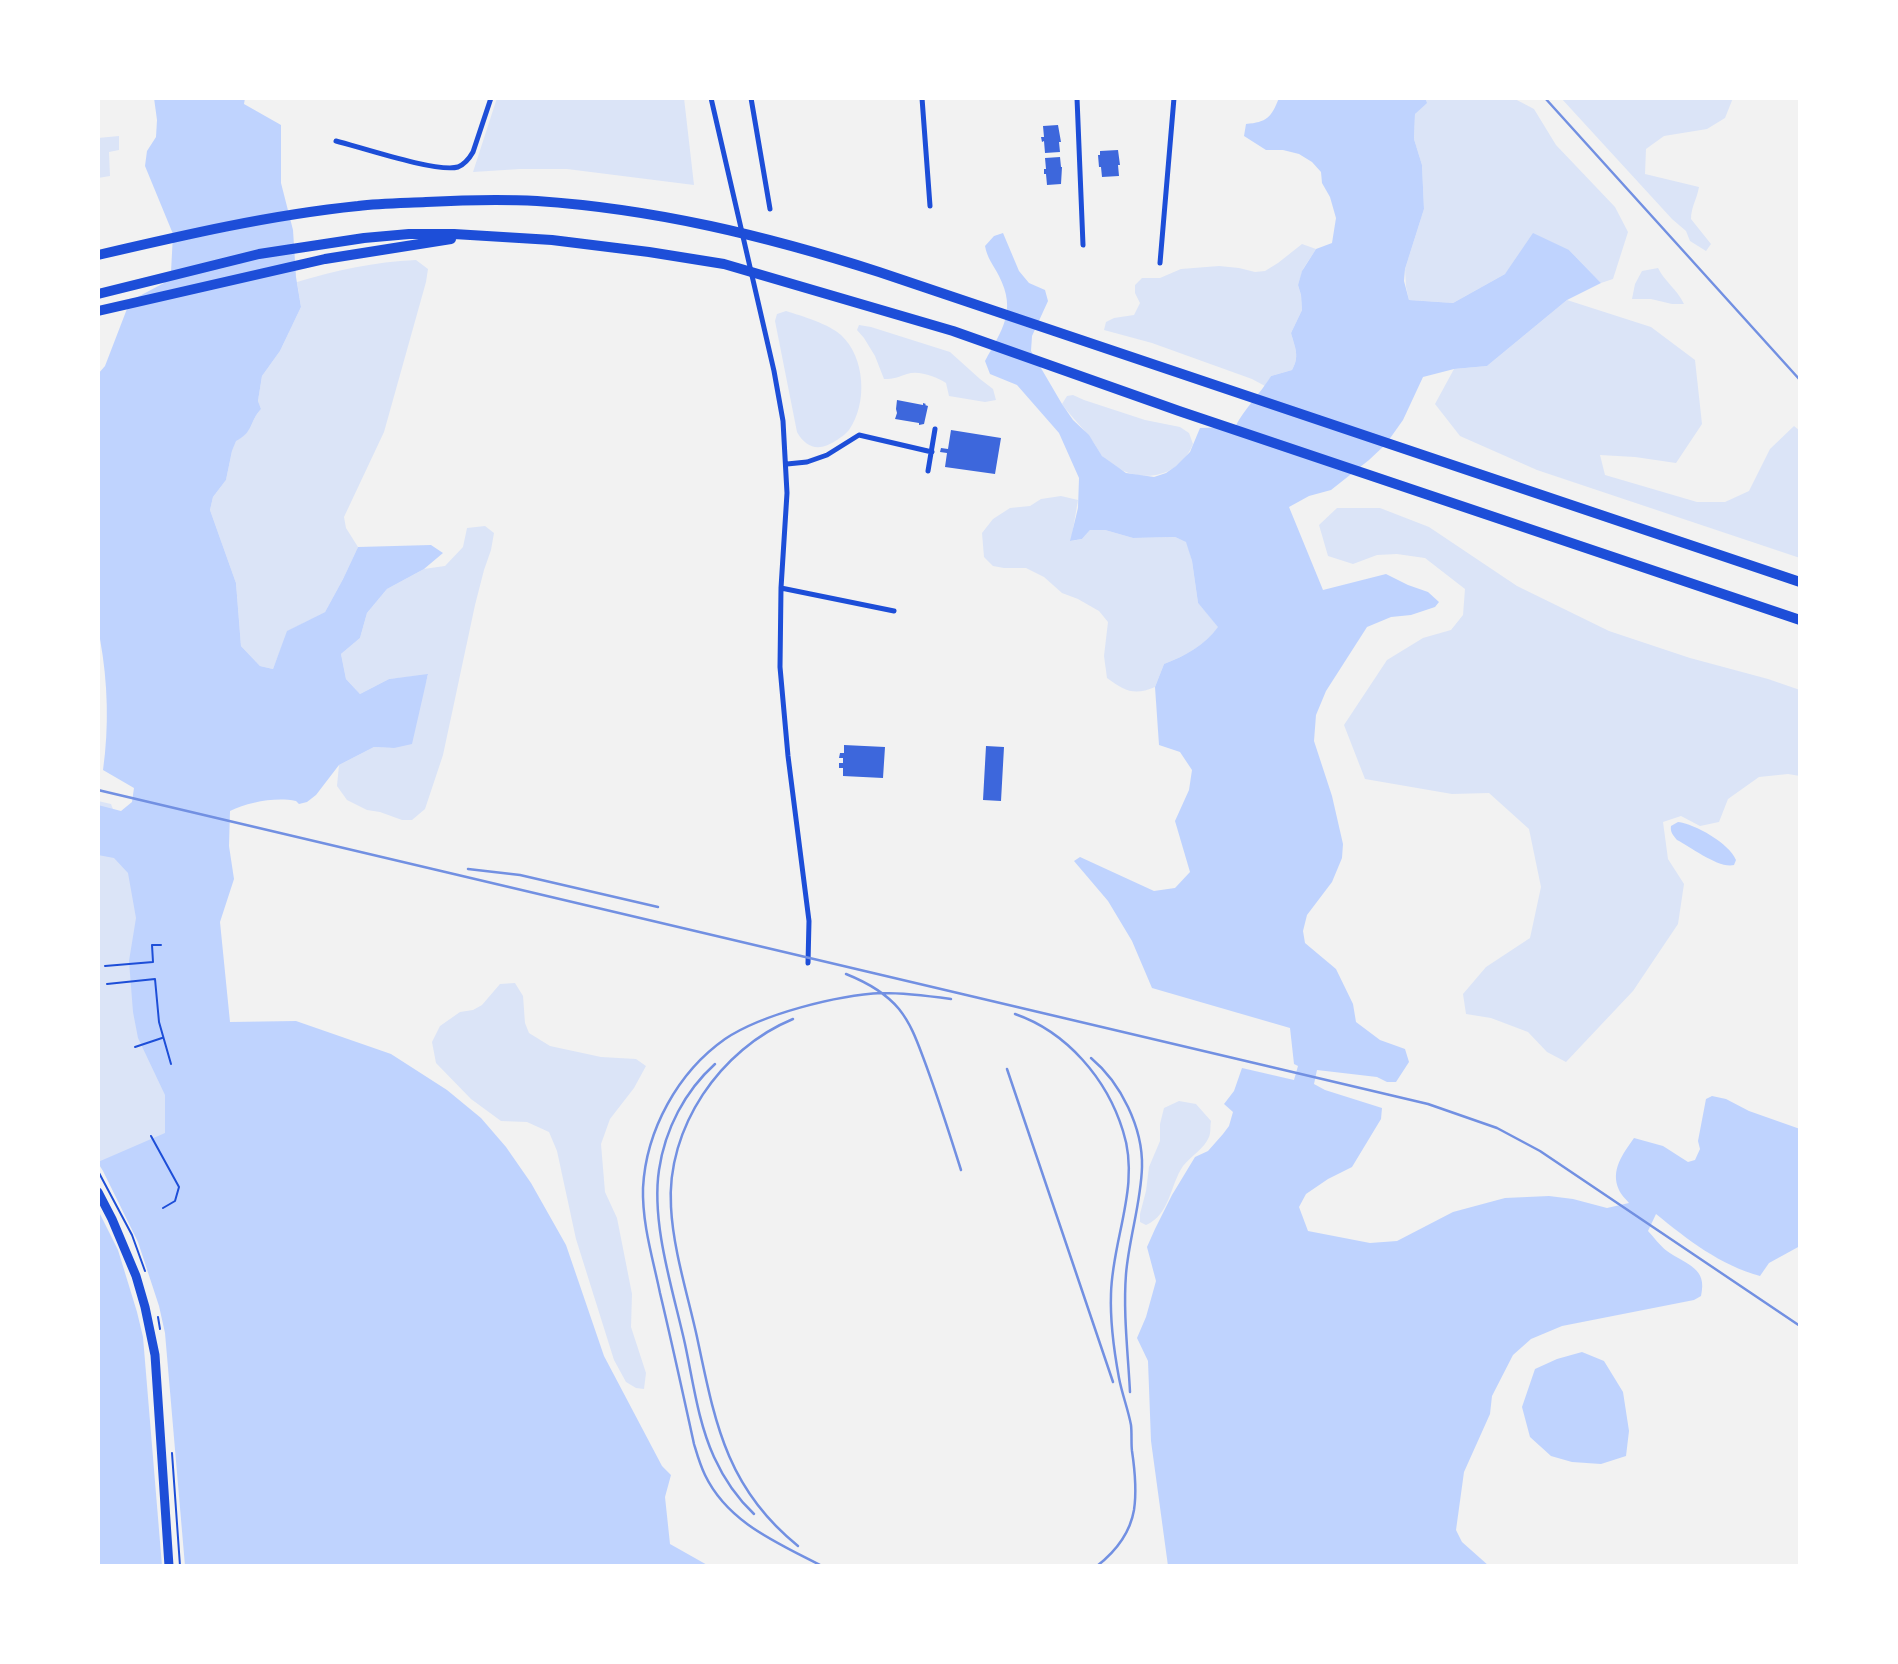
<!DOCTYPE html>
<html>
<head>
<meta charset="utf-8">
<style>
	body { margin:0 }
	#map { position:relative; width:1898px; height:1664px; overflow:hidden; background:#f2f2f2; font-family:Manrope,sans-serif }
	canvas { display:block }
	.frame { position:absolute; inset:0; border:100px solid #fff; pointer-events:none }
</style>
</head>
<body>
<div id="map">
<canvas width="1898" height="1664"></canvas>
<div class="frame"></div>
</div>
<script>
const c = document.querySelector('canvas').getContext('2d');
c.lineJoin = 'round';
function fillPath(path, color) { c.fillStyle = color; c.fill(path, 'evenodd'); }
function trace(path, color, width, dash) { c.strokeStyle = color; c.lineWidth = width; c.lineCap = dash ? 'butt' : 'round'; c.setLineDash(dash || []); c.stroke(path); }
fillPath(new Path2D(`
	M497,98H684L694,185L567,169H520L473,172Z
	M1423,98H1513L1534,109L1556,145L1615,207L1628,232L1613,279L1601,283L1569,250L1505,274L1453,303L1409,300L1406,287L1405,269L1424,209L1422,165L1414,139L1415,114Z
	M1561,98H1733L1725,118L1707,129L1664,136L1646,149L1645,174L1699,187C1697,199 1691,207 1691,219L1711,244L1706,251L1690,241L1686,231L1672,219Z
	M119,136V150L109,152L110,176L98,178V138Z
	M1302,244L1316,249L1303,269L1298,285L1301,295L1302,310L1291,333C1295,348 1300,356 1292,370L1271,376L1265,386L1252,379L1152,343L1104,330L1106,322L1114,318L1134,315L1140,303L1135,293V285L1142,278H1160L1181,269L1219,266L1239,268L1255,272L1265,271L1278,263Z
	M416,260L428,269L426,282L384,432L344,517L346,528L358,547L343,579L325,612L288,631L273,669L260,666L241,646L236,583L210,510L213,497L226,480L232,451L236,440C254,432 249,422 261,409L258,401L262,376L280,351L301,307L297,282C337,270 374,262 416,260Z
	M1658,268C1665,282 1677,289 1684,304H1672L1651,299H1632L1635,284L1642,271Z
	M1567,300L1651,327L1695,360L1702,424L1676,463L1635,457L1600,455L1605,475L1697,502H1725L1749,491L1770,449L1794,426L1800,431V558L1537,470L1460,436L1435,404L1454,369L1487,366Z
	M786,311C802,316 829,324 841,335C865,357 868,403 849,430C846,434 841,437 837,440C821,451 807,450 797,432L775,321L777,314Z
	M859,325L871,327L950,352L980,379L993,389L996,400L985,402L949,396L946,383C936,377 919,370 907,374C898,377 894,379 884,379L875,356L864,338L857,330Z
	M1073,395L1084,400L1145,420L1180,427L1189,433L1193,444C1177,483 1130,485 1102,456C1098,451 1095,443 1090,438C1082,426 1071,417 1062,404L1067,396Z
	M1061,496L1078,500L1071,541L1082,539L1090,530H1105L1133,538L1175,537L1187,542L1192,561L1198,603L1219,627C1205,645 1185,656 1164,664L1155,687C1134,696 1125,691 1107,678L1104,656L1108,622L1099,611L1078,599L1062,593L1044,577L1026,568H1004L993,566L984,557L982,533L993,519L1010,508L1030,506L1041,499Z
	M1337,508H1380L1429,527L1517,586L1609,631L1690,658L1768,679L1800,690V776L1788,774L1759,777L1728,799L1719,822L1700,826L1681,816L1663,822L1668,859L1684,884L1678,924L1633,991L1566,1062L1547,1052L1528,1032L1491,1018L1466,1014L1463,994L1486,967L1530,938L1541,887L1529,829L1489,793L1452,794L1365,779L1344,725L1387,660L1423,638L1451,630L1463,615L1465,589L1425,558L1397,554L1377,555L1353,564L1328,556L1319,525Z
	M485,526L494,533L491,550L484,570L475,605L443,755L425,809L412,820H402L380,812L367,810L347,800L337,786L339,765L374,747L394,748L419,706L428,675L389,679L360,694L346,679L341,654L360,638L367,613L387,589L424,569L445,566L463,547L467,528Z
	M98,801L111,804L134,863L169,1093L167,1137L98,1173Z
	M515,983L523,996L525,1023L529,1033L550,1046L601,1057L636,1059L646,1066L634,1088L610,1119L601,1144L605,1192L617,1218L632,1294L631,1327L646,1373L644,1389L636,1388L626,1382L614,1360L576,1239L557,1151L549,1132L527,1122L501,1121L471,1099L436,1063L432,1042L440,1026L460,1012L473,1010L482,1005L500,984Z
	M1179,1101L1196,1104L1211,1121C1210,1126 1211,1133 1209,1137C1204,1149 1191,1156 1183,1166C1170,1185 1170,1215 1146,1225L1140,1222V1214L1146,1191L1149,1167L1160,1141V1124L1164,1108Z`), '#dbe4f7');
fillPath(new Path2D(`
	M154,98H245L244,104L281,125V183L293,230L296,277L301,307L280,351L262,376L258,401L261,409C249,422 254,432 236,441L232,451L226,480L213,497L210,510L236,583L241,646L260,666L273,669L287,631L325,612L343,579L358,547L431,545L443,553L424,569L387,589L367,613L360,638L341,654L346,679L360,694L389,679L428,674L412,744L394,748L374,747L339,765L316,795L307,802L299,804L296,801C275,797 249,802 230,811L229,846L234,879L220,922L230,1022L296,1021L391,1054L447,1090L481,1118L506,1147L531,1183L566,1245L604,1356L662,1466L671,1475L665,1497L670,1544L709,1566H98V1162L165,1133V1095L138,1038L133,1012L129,961L136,918L128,873L114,858L98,855V805L121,811L132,802L134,788L103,770C109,727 108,683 100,639L98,635V374L105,366L130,301L164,283L171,272L173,234L145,166L147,151L156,137L157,120Z
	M1279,98H1425L1427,103L1415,114L1414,139L1422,165L1424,209L1405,269L1404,281L1409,300L1453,303L1505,274L1533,233L1569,250L1601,283L1567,300L1487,366L1454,369L1423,377L1403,420L1386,444L1369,460L1331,490L1309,496L1289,507L1323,590L1386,574L1408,585L1428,592L1439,602L1435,607L1411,615L1391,617L1367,627L1326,691L1316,715L1314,741L1332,796L1343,844L1342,858L1332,882L1307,915L1303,931L1305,943L1336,969L1353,1004L1356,1022L1380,1040L1405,1049L1409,1062L1396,1082H1387L1377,1077L1317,1070L1314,1084L1325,1090L1382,1108L1381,1119L1352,1167L1328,1179L1306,1194L1299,1207L1308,1231L1370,1243L1397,1241L1453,1212L1505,1198L1549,1196L1573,1199L1607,1208L1629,1203C1626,1199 1621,1195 1619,1190C1610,1170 1623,1154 1634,1138L1663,1146L1688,1162L1695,1160L1700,1149L1698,1141L1706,1099L1712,1096L1726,1099L1749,1111L1800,1129V1246L1769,1263L1760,1276C1720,1265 1688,1240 1656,1214L1648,1231C1654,1237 1660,1246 1667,1251C1686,1265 1708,1267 1701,1296L1694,1300L1562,1326L1531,1339L1513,1355L1492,1396L1490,1414L1464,1472L1456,1530L1462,1542L1489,1566H1168L1151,1441L1148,1361L1137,1338L1146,1317L1156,1281L1147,1247L1155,1229L1172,1195L1195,1157L1208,1151L1223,1134L1229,1126L1233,1112L1224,1104L1234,1091L1242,1068L1294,1080L1298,1066L1294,1064L1290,1028L1152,988L1132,941L1108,901L1074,861L1080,857L1154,891L1175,888L1190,872L1175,821L1189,790L1192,770L1180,752L1159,745L1155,687L1164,664C1185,656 1205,645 1218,627L1198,603L1192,561L1186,542L1175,537L1133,538L1105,530H1090L1082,539L1070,541L1078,508L1079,478L1059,433L1017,385L990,374L985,361C1002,330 1017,311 999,276C994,266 987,258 985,246L994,236L1003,233L1019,271L1029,283L1045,290L1048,301L1032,336L1031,351L1062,404L1073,420L1089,435L1102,456L1126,473L1154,477L1166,473L1176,466L1190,452L1200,428L1235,427C1245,408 1260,394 1271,376L1292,370C1300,356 1295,348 1291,333L1302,310L1301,295L1298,285L1302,271L1316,249L1332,243L1336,218L1330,197L1322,183L1321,172L1312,162L1299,154L1283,150H1266L1244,136L1246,124C1267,122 1271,118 1279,98Z
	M1678,822C1695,824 1729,843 1736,860L1734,865C1719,869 1691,847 1677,840C1673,835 1670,832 1671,826Z
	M1582,1352L1604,1361L1623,1392L1629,1431L1626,1456L1601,1464L1572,1462L1551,1456L1530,1437L1522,1407L1535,1369L1557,1359Z`), '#bfd3fe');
fillPath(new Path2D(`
	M98,1163L103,1171L138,1242L159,1306L165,1333L185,1566H162L143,1337L137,1312L118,1250L98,1210Z`), '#f2f2f2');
fillPath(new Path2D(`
	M1058,125L1061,142H1059L1060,152L1045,153L1044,141L1042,142L1041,137H1044L1043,126Z
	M1118,150L1120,165H1118L1119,176L1102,177L1101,167H1099L1098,155H1100V151Z
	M1060,157L1061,167H1062L1061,184L1047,185L1046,174H1044V169H1046L1045,158Z
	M897,400L923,405V403L926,404L925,405L928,406L924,424L919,425V423L895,419L897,413L896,409Z
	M951,430L1001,438L995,474L945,467L947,453L940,452L941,448L948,449Z
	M844,745L885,747L883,778L843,776V768H839V763H843V758H839L840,753H844Z
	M986,746L1004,747L1001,801L983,800Z`), '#3d67dc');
trace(new Path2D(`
	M105,966L153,962L152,945H161
	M107,984L155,979L159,1022L171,1064
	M135,1047L162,1038
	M151,1136L179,1187L175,1201L163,1208
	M98,1171L132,1235L145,1271
	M158,1317L160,1329
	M172,1453L180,1566`), '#1d4ed8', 2);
trace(new Path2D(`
	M711,98L774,371L783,421L787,493L781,588L780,667L788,756L809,921L808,963
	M751,98L770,209
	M922,98L930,206
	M1077,98L1083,245
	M336,141C360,147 437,173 458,167C465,164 469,159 473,152L491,98
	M1160,263L1174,98
	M787,464L807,462L827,455L859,435L932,452
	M928,471L935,429
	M781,588L894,611`), '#1d4ed8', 5);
trace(new Path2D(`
	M98,1192L112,1219L136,1276L145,1307L155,1355L169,1566`), '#1d4ed8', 9);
trace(new Path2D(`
	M98,255C184,235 270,215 358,206C380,203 404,203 426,202C463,200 501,199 537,201C655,209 767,236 879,272L1800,582
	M98,294L259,254L364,238L409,234H454L552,240L649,252L724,264L953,331L1179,411L1800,620
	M98,311L325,259L451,239`), '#1d4ed8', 10);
trace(new Path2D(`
	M1545,98L1800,380
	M98,790L1428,1104L1497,1128L1540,1151L1800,1326
	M468,869L520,875L658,907
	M846,974C866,982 885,992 899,1009C911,1024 917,1041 923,1057C937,1094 949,1132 961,1170
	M1015,1014C1067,1032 1107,1079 1123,1131C1141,1186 1112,1239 1111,1294C1110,1322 1114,1351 1119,1378C1122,1394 1128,1409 1131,1425C1132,1434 1131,1443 1132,1451C1135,1471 1137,1490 1134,1510C1130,1533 1115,1552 1097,1566
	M793,1019C720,1049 666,1128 671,1207C673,1249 688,1296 697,1337C715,1422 726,1488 798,1546
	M1091,1058C1121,1083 1143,1128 1142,1167C1141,1203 1129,1238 1126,1274C1123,1313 1128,1353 1130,1392
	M715,1064C685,1091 665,1129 659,1170C651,1224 673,1290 685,1344C693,1381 698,1422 714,1457C724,1479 737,1498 754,1514
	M1007,1069L1113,1382
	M822,1566C778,1543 728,1523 705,1475C700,1465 697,1454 694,1444C683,1394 672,1343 660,1293C653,1259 642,1224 643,1188C646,1130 678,1072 725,1039C762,1014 838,995 882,993C905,993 929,996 951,999`), '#7290e2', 2.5);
</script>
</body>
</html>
